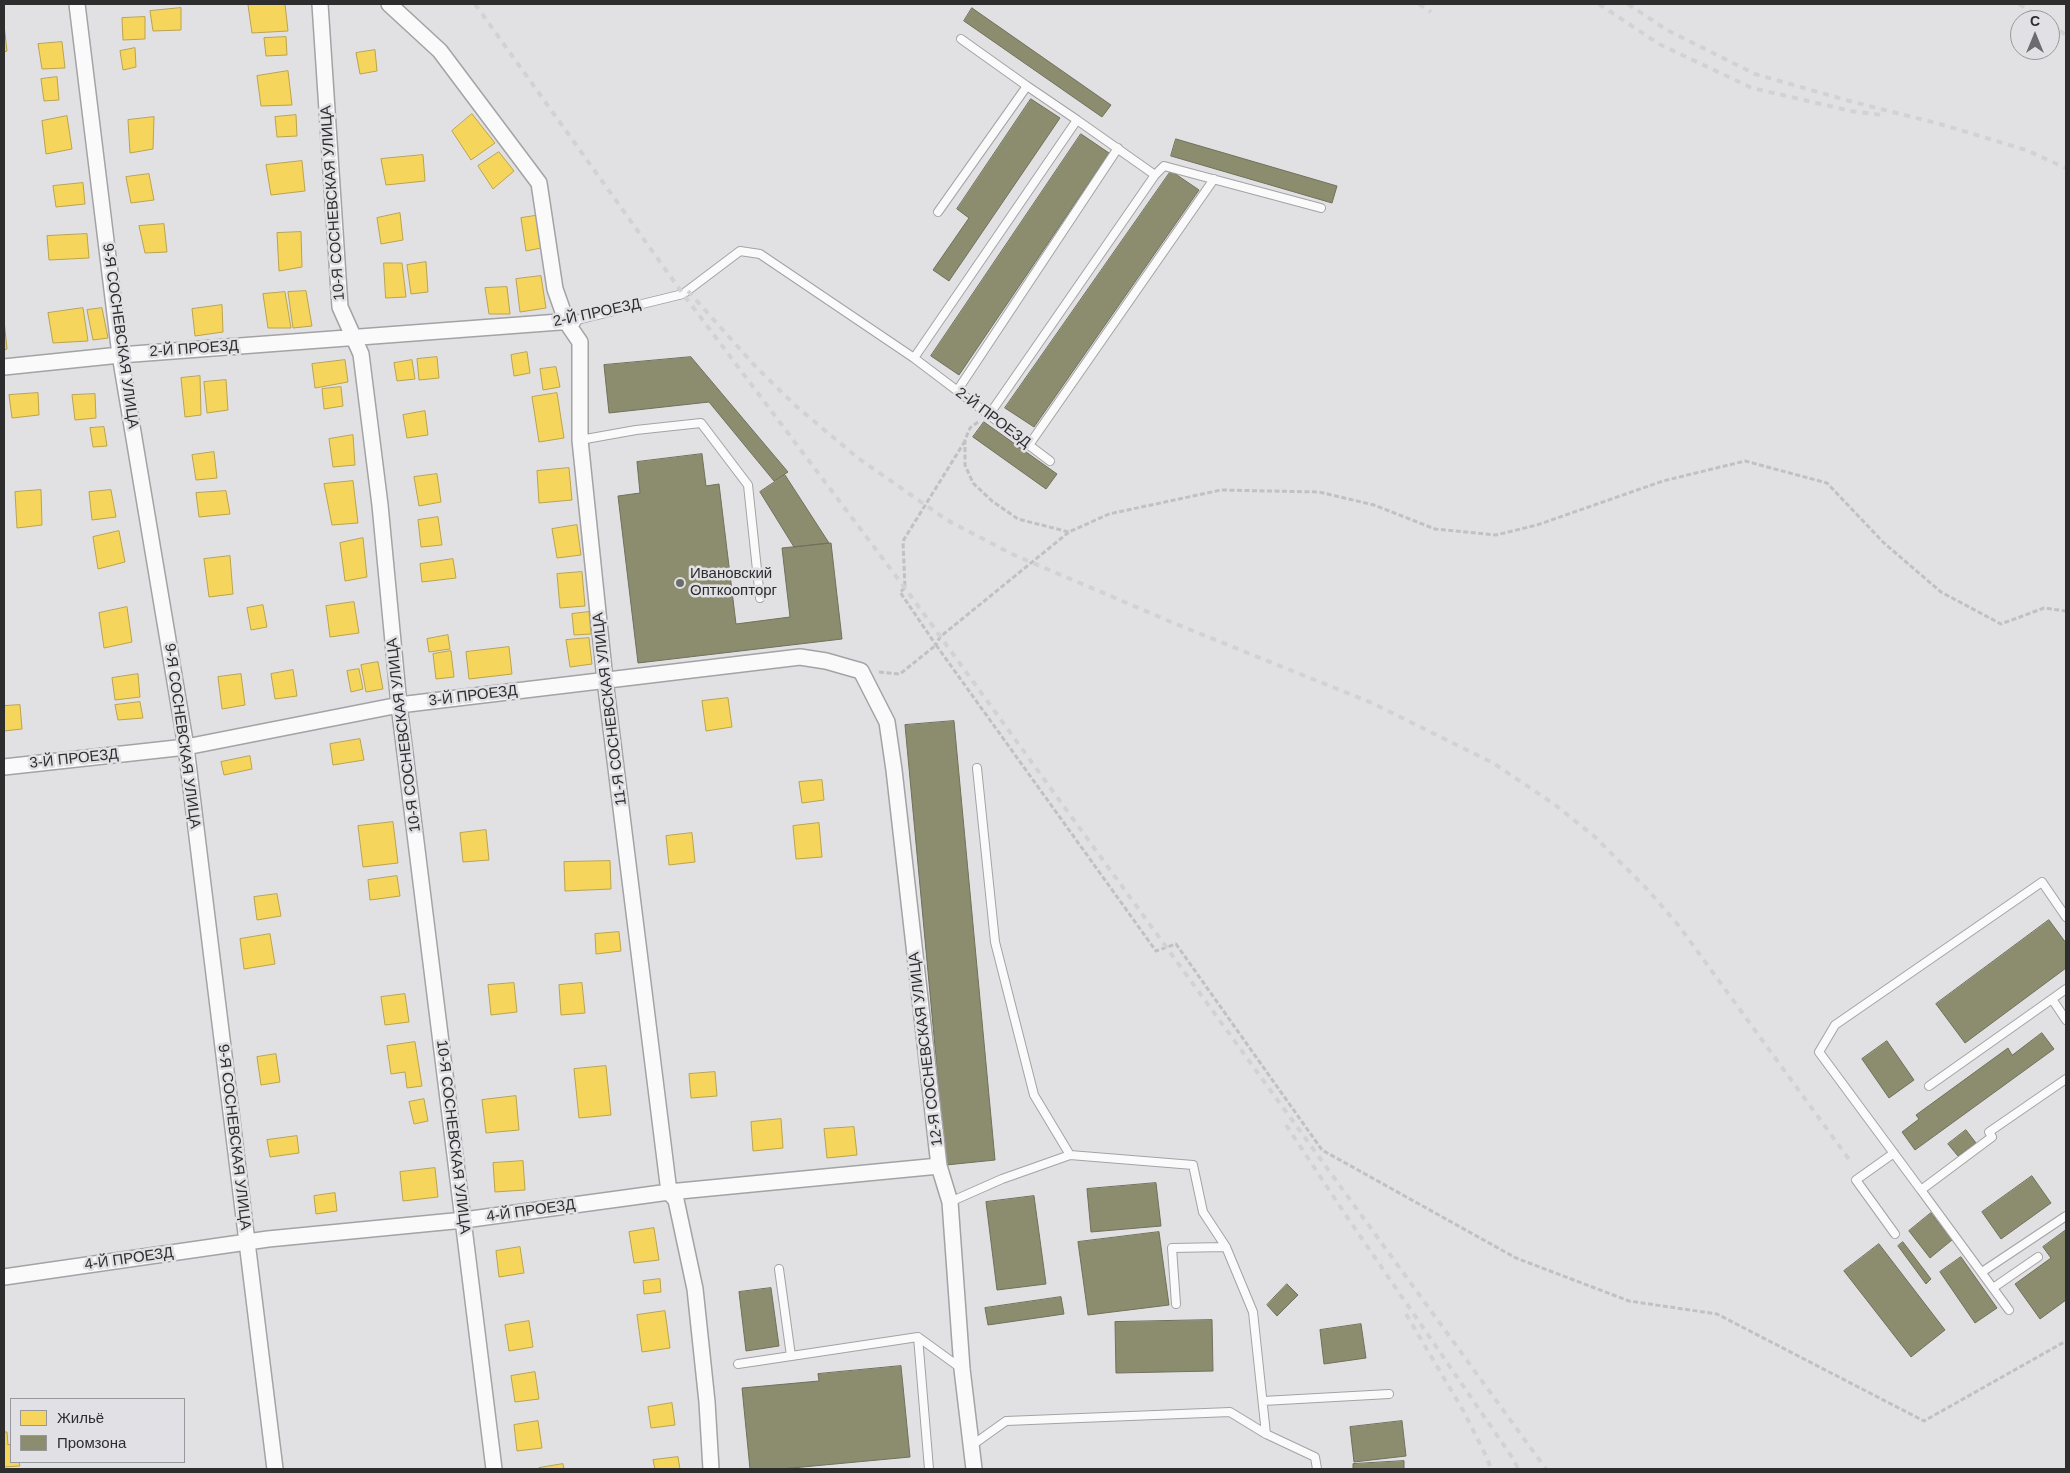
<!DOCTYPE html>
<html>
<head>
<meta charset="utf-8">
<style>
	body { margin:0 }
	#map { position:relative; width:2070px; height:1473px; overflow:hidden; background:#e1e1e4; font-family:Helvetica,sans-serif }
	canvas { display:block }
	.frame { position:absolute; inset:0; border:5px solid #2d2d2e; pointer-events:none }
	.legend { position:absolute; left:10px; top:1398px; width:175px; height:65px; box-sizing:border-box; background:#e0e0e5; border:1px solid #98989c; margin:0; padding:6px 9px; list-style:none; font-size:15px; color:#2d2d2e }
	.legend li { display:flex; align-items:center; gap:10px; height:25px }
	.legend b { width:25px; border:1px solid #98989c }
	.north { position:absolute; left:2010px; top:10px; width:50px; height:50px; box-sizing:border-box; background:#e0e0e5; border:1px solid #98989c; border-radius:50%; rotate:0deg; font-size:14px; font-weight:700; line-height:20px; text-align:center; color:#2d2d2e }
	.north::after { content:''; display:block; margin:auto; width:18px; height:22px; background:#6c6c6e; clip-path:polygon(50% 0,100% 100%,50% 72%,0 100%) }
</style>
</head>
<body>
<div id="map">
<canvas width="2070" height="1473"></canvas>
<div class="frame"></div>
<ul class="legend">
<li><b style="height:14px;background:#f6d55c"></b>Жильё</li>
<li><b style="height:14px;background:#8c8c6e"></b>Промзона</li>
</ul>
<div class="north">С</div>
</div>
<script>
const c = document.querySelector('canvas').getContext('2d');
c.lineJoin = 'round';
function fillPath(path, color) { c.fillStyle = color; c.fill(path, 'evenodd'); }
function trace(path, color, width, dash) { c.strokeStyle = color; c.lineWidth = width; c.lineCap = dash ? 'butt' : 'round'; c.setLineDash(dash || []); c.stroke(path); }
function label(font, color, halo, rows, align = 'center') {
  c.font = font + ' Helvetica,sans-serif'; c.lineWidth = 5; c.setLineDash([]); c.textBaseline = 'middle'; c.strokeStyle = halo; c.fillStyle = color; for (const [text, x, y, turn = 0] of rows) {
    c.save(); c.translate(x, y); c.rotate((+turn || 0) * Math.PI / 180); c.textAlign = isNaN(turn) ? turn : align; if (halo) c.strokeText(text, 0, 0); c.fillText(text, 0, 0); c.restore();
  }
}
const homes = new Path2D(`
	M285,4L288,31L252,33L248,5Z
	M181,8V30L153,31L150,11Z
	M145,17V39L123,40L122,18Z
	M4,25L7,51L4,52Z
	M286,37L287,55L266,56L264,38Z
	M62,42L65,68L42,69L38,44Z
	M135,48L136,67L123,70L120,51Z
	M375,50L377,71L360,74L356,53Z
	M288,71L292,105L261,106L257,76Z
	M57,77L59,100L44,101L41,79Z
	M472,114L495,143L471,160L452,131Z
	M296,115L297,136L277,137L275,117Z
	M67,116L72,149L46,154L42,121Z
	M154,117L153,149L130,153L128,120Z
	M499,152L514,171L493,189L478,166Z
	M423,155L425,181L386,185L381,159Z
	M302,161L305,191L271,195L266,165Z
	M149,174L154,200L131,203L126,177Z
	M83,183L85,204L56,207L53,186Z
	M400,213L403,240L381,244L377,218Z
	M541,215L546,247L526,251L521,218Z
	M164,224L167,252L145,253L139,226Z
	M301,232L302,267L279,271L277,233Z
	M87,234L89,258L49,260L47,236Z
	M426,262L428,292L411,294L407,265Z
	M384,263H402L406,297L386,298Z
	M541,276L546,308L520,312L516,279Z
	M507,287L510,314H489L485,288Z
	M306,291L312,326L293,328L288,292Z
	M285,292L291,328H268L263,294Z
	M222,305L223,332L195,336L192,309Z
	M83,308L88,341L53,343L48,313Z
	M102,308L108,338L93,340L87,310Z
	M4,320L7,349L4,350Z
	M527,352L530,373L514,376L511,355Z
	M437,357L439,378L419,380L417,359Z
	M345,360L348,382L315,388L312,364Z
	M412,360L415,379L397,381L394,363Z
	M556,367L560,387L543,390L540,369Z
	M200,376L201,415L185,417L181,378Z
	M226,380L228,410L207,413L204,382Z
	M341,387L343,406L324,409L322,389Z
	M38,393L39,415L12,418L9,395Z
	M557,393L564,438L539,442L532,397Z
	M95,394L96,418L75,420L72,395Z
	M425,411L428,435L407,438L403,415Z
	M104,427L107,446L93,447L90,428Z
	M353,435L355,465L333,467L329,439Z
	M214,452L217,478L196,480L192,455Z
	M569,468L572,500L539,503L537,471Z
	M437,474L441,502L419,506L414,477Z
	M353,481L358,523L332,525L324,484Z
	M41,490L42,525L17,528L15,492Z
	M111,490L116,517L92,520L89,492Z
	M226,491L230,514L199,517L196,493Z
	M438,517L442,545L421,547L418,520Z
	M577,525L581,555L557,558L552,529Z
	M119,531L125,562L98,569L93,537Z
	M363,538L367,577L345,581L340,543Z
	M230,556L233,594L209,597L204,559Z
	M453,559L456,578L422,582L420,564Z
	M582,572L585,606L560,608L557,574Z
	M354,602L359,633L330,637L326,606Z
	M263,605L267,627L251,630L247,608Z
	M127,607L132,642L104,648L99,613Z
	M589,612L591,634L574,635L572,614Z
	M448,635L450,649L429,652L427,639Z
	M589,638L592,664L570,667L566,640Z
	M509,647L512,674L469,679L466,652Z
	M451,651L454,677L436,679L433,654Z
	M378,662L383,689L366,692L361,665Z
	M359,669L363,689L351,692L347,671Z
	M293,670L297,696L275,699L271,674Z
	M138,674L140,697L115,700L112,678Z
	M241,674L245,705L222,709L218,677Z
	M728,698L732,727L706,731L702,701Z
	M140,702L143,718L118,720L115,705Z
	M20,705L22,729L4,731V706Z
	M360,739L364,760L333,765L330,744Z
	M250,756L252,769L224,775L221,762Z
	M822,780L824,800L802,803L799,782Z
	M393,822L398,863L363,867L358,826Z
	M819,823L822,857L796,859L793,826Z
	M486,830L489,860L463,862L460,833Z
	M692,833L695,862L669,865L666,836Z
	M610,861L611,889L565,891L564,862Z
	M397,876L400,896L370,900L368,880Z
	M277,894L281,916L257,920L254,897Z
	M619,932L621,951L596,954L595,934Z
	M270,934L275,964L244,969L240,939Z
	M514,983L517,1012L491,1015L488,985Z
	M582,983L585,1013L561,1015L559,985Z
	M405,994L409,1022L385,1025L381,997Z
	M415,1042L422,1086L407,1088L405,1072L391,1074L387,1046Z
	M276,1054L280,1082L261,1085L257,1057Z
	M606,1066L611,1115L579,1118L574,1069Z
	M715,1072L717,1096L691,1098L689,1074Z
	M516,1096L519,1130L486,1133L482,1100Z
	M424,1099L428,1121L414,1124L409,1102Z
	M781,1119L783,1148L753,1151L751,1122Z
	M854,1127L857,1155L827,1158L824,1129Z
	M297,1136L299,1153L270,1157L267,1140Z
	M523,1161L525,1190L495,1192L493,1163Z
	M435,1168L438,1197L403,1201L400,1172Z
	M335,1193L337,1211L316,1214L314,1196Z
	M654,1228L659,1260L634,1263L629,1232Z
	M520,1247L524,1273L499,1277L496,1251Z
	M660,1279L661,1292L644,1294L643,1281Z
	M665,1311L670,1348L642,1352L637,1315Z
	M529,1321L533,1347L509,1351L505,1325Z
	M535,1372L539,1399L515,1402L511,1376Z
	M672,1403L675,1425L651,1428L648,1407Z
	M538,1421L542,1448L517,1451L514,1425Z
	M4,1432H7L8,1445L11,1444V1462H19L20,1466L4,1467Z
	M678,1457L680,1469H655L653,1460Z
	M563,1464L564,1469H539V1468Z`);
fillPath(homes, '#f6d55c');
trace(homes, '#baa34e', 1);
const industry = new Path2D(`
	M972,8L1111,105L1102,117L964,21Z
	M1031,99L1060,118L949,281L933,270L969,218L957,209Z
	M1081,134L1109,153L959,375L931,356Z
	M1176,139L1337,186L1332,203L1171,156Z
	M1171,171L1199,190L1034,427L1005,408Z
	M691,357L788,472L774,481L709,402L609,413L604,365Z
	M984,422L1057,474L1046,489L973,437Z
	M702,454L706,486L719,484L736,624L790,617L782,548L831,543L842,639L638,663L618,496L640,493L637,462Z
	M785,475L829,543L794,547L760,492Z
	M954,721L995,1160L946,1165L905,725Z
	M2049,920L2066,943V968L1965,1043L1936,1004Z
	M2042,1033L2054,1049L1915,1150L1902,1132L1919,1119L1916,1115L2008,1048L2012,1055Z
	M1887,1041L1914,1080L1889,1098L1862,1059Z
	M1966,1130L1976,1143L1958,1156L1948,1144Z
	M2032,1176L2051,1203L2001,1239L1982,1212Z
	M1156,1183L1161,1226L1091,1232L1087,1189Z
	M1034,1196L1046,1284L997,1290L986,1202Z
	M1931,1213L1952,1240L1930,1258L1909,1231Z
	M2066,1230V1300L2040,1319L2015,1284L2051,1258L2043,1247Z
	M1159,1232L1169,1305L1088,1315L1078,1242Z
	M1903,1242L1931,1279L1926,1284L1898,1246Z
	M1879,1244L1945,1330L1911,1357L1844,1271Z
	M1961,1257L1997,1308L1975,1323L1940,1272Z
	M1287,1284L1298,1295L1277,1316L1267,1305Z
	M771,1288L779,1346L746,1351L739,1292Z
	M1061,1297L1064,1314L988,1325L985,1308Z
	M1212,1320L1213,1371L1116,1373L1115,1322Z
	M1361,1324L1366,1358L1324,1364L1320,1330Z
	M901,1366L910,1457L781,1469H750L742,1388L819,1381L818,1374Z
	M1402,1421L1406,1456L1354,1462L1350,1427Z
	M1404,1461V1469H1353V1464Z`);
fillPath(industry, '#8c8c6e');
trace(industry, '#70705b', 1);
const service = new Path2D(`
	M961,39L1027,86
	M1155,175L1164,166L1321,208
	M573,321L683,294L740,251L760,254L914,358L1050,461
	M914,358L1077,120L1027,86L938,212
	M957,391L1118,148
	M989,415L1155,175L1077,120
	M580,440L636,430L701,423L748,485L760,598
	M1029,445L1214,179
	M2052,999L2066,989
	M1929,1086L2052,999L2066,1020
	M1894,1153L1856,1180L1895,1234
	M1070,1155L1193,1165L1203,1212L1226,1247L1172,1248L1176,1304
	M1921,1190L1819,1052L1835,1025L2042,882L2066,917
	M950,1202L1002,1179L1070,1155L1034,1095L995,942L977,768
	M1226,1247L1253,1312L1266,1434
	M779,1269L791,1356
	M1982,1272L2066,1216
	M1993,1288L2038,1257
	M2009,1310L1921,1190L1992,1137L1989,1132L2066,1079
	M918,1337L929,1469
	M738,1364L918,1337L962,1369
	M1263,1401L1389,1394
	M971,1446L1006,1421L1230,1412L1266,1434L1315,1457L1317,1469`);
const minor = new Path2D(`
	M77,4L120,355L186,747L275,1469
	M320,4L340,307L361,354L380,505L399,705L494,1469
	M389,4L440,51L539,183L555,289L567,323L580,342V440L605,680L669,1192L676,1200L695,1289L707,1402L711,1469
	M4,367L120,355L573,321
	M4,767L186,747L399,705L800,657L826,661L861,671L887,722L894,770L939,1166L950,1202L962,1369L974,1469
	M4,1277L268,1239L464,1220L669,1192L939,1166`);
trace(service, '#a3a3a5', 10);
trace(minor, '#a3a3a5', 18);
trace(new Path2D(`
	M978,422L970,428L965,440V465L973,483L992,501L1018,519L1069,532L1109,514L1221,490L1319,492L1374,505L1435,529L1496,535L1537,525L1663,481L1745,461L1827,483L1884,543L1941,592L2001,624L2044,608L2066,611
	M965,441L903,541L905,588L900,592L936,645L940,637L1069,532
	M879,672L900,674L936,645L1156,951L1176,944L1322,1150L1516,1258L1629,1301L1717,1314L1924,1421L2066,1341`), '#c1c1c1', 3, [5, 2.5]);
trace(service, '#fafafb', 8);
trace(minor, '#fafafb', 15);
trace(new Path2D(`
	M475,4L683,294L905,588L1546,1469
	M1419,4L1431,12
	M1599,4L1659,44L1752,88L1851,111L1881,115
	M1628,4L1667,30L1755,74L1853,102L1940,124L2026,150L2066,168
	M2019,4L2044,20
	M2050,24L2066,35
	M688,291L756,367L797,407L858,458L947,520L1012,554L1176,624L1372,703L1493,763L1554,804L1595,837L1648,890L1679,926L1851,1162
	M1286,1125L1345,1214L1514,1460L1518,1469
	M1406,1314L1464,1412L1487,1458L1491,1469`), '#d2d2d3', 4, [6, 6]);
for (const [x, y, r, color] of [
	[680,583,5,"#6c6c6e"]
]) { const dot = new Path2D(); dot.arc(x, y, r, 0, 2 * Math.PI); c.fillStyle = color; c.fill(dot); trace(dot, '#e0e0e5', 2); }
label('15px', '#2d2d2e', '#e0e0e5', [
	["10-Я СОСНЕВСКАЯ УЛИЦА",333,203,-94],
	["2-Й ПРОЕЗД",597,313,-12],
	["9-Я СОСНЕВСКАЯ УЛИЦА",120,336,82],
	["2-Й ПРОЕЗД",194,349,-4],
	["2-Й ПРОЕЗД",993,418,37],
	["3-Й ПРОЕЗД",473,696,-7],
	["11-Я СОСНЕВСКАЯ УЛИЦА",610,709,-97],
	["10-Я СОСНЕВСКАЯ УЛИЦА",404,735,-97],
	["9-Я СОСНЕВСКАЯ УЛИЦА",182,736,82],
	["3-Й ПРОЕЗД",74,759,-6],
	["12-Я СОСНЕВСКАЯ УЛИЦА",926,1049,-97],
	["9-Я СОСНЕВСКАЯ УЛИЦА",234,1137,83],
	["10-Я СОСНЕВСКАЯ УЛИЦА",453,1137,83],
	["4-Й ПРОЕЗД",531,1211,-8],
	["4-Й ПРОЕЗД",129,1259,-8]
]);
label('15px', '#2d2d2e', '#e0e0e5', [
	["Ивановский",690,574],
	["Опткоопторг",690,591]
], 'left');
</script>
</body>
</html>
